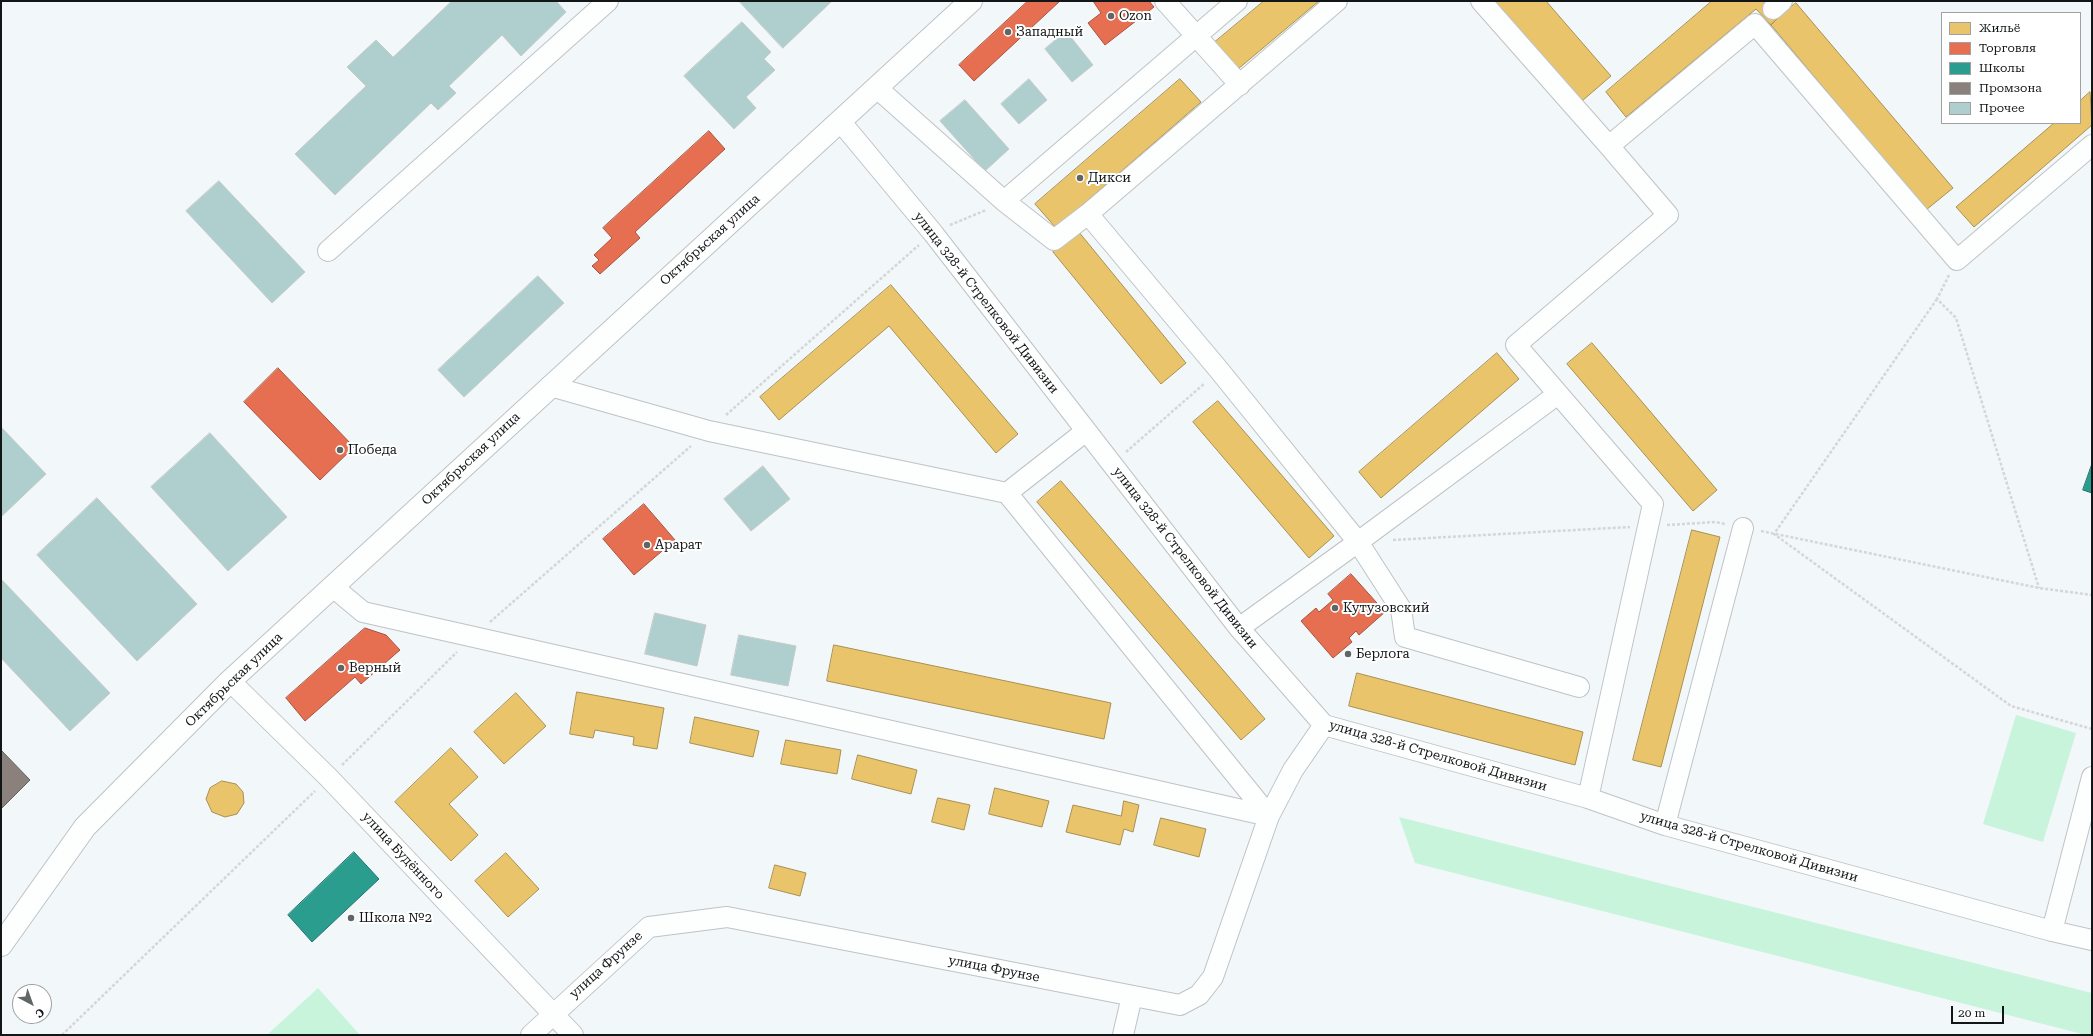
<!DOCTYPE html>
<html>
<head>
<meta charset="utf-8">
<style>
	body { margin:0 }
	#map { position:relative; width:2093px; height:1036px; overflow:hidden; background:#f2f7fa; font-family:"Roboto Serif",serif }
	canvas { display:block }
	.frame { position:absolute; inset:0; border:2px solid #121617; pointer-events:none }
	.legend { position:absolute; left:1941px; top:12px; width:140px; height:112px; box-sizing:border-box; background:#fff; border:1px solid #a0a2a2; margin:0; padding:5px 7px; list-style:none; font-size:12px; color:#121617 }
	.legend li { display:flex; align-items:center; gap:8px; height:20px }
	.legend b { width:20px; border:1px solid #a0a2a2 }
	.north { position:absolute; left:12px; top:984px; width:40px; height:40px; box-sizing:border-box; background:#fff; border:1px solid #a0a2a2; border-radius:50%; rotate:139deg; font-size:11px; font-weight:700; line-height:16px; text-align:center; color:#121617 }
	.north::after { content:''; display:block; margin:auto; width:14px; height:18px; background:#606566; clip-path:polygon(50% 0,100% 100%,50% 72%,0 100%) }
	.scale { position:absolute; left:1951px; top:1006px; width:53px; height:18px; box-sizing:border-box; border:2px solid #121617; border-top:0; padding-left:5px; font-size:12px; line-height:14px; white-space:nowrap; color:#121617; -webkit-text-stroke:3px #fff; paint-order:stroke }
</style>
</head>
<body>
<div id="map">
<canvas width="2093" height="1036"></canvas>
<div class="frame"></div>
<ul class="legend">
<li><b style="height:11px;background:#e9c46a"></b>Жильё</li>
<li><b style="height:11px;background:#e76f51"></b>Торговля</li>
<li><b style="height:11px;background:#2a9d8f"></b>Школы</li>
<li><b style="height:11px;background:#8a817c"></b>Промзона</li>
<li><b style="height:11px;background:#afcece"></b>Прочее</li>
</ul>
<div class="north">С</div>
<div class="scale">20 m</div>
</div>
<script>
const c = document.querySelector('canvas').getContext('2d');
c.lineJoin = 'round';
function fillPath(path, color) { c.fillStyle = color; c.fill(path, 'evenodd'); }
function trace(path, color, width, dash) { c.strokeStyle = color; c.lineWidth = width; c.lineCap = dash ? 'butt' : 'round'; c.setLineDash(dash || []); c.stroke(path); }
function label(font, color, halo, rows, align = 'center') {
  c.font = font + ' "Roboto Serif",serif'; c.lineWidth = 4; c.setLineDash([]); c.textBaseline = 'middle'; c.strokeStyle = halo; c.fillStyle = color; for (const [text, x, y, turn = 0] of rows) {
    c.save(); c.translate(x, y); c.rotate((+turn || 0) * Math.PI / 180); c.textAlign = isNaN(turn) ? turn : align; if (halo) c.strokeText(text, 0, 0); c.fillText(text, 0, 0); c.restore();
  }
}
fillPath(new Path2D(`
	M2016,715L2076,733L2043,842L1983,824Z
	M1399,817L2092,993V1035H2086L1415,863Z
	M318,988L360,1035H267Z`), '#c8f4dc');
const homes = new Path2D(`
	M1264,1H1319L1238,69L1215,42Z
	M1494,1H1546L1611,76L1582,101Z
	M1712,1H1765L1779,17L1771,25L1756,9L1626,117L1606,92Z
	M1796,3L1953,188L1926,210L1771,25Z
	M1180,79L1201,102L1056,228L1035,204Z
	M2090,92L2092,125L1974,227L1956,207L2054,123H2080V101Z
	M1078,231L1186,363L1161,384L1053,252Z
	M891,285L1018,434L996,453L889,326L779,420L760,397Z
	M1592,343L1717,490L1693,511L1567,364Z
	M1497,353L1519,379L1381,498L1359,472Z
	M1218,401L1334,536L1309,558L1193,422Z
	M1061,481L1265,719L1241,740L1037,502Z
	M1692,530L1720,537L1661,767L1633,760Z
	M834,645L1111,703L1104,739L827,681Z
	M1357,673L1583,732L1575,765L1349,706Z
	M577,692L664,708L657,749L633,745L634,737L595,730L593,738L570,734Z
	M516,693L546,726L504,764L474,732Z
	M695,717L759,731L753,757L690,743Z
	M786,740L841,750L837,774L781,764Z
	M451,748L478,777L449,804L478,835L451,861L395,802Z
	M858,755L917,770L911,794L852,779Z
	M222,781L236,784L243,792L244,803L237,814L225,817L212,812L206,799L210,788Z
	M995,788L1049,801L1042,827L989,814Z
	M938,798L970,805L964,830L932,822Z
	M1124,801L1139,805L1133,832L1124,829L1120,845L1066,832L1073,805L1121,816Z
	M1161,818L1206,829L1199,857L1154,845Z
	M506,853L539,889L508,917L475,881Z
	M775,865L806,873L800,896L769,888Z`);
fillPath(homes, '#e9c46a');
trace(homes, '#a89051', 1);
const shops = new Path2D(`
	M1028,1H1060L974,81L959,65Z
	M1149,1L1154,7L1105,45L1088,23L1101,13L1093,1Z
	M709,131L725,149L635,232L640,238L600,274L592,266L599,260L594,255L612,238L603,228Z
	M278,368L354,447L320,480L244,402Z
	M644,504L675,540L634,575L603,539Z
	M1351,574L1385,612L1359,635L1356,631L1349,638L1352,642L1333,658L1301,621L1316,608L1319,612L1333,600L1328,594Z
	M365,628L386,635L400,650L361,684L355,677L305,721L286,698Z`);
fillPath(shops, '#e76f51');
trace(shops, '#a75440', 1);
const schools = new Path2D(`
	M2092,464V493L2083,490Z
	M354,852L379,879L312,942L288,915Z`);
fillPath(schools, '#2a9d8f');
trace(schools, '#23746b', 1);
const industry = new Path2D(`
	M1,750L30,780L1,809Z`);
fillPath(industry, '#8a817c');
trace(industry, '#66615e', 1);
const building = new Path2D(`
	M452,1H556L566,12L521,56L502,35L449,86L456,93L438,110L431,103L335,195L295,154L366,86L347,67L376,40L393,57Z
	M739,1H832L783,48Z
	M742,22L771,52L764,59L775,70L746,97L756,108L734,129L684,76Z
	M1066,31L1093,65L1072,82L1045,49Z
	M1029,79L1047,100L1019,124L1001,104Z
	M965,100L1009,149L985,171L940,121Z
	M219,181L305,272L272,303L186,211Z
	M538,276L564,303L464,397L438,370Z
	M1,427L46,474L1,517Z
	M210,433L287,517L228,571L151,487Z
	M763,466L790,499L751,531L724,499Z
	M97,498L197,604L137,661L37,555Z
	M1,579L110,693L70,731L1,658Z
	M655,613L706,625L697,666L645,654Z
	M739,635L796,646L788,686L731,675Z`);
fillPath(building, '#afcece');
trace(building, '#c6cacb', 1);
const minor = new Path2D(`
	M1165,1L1240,85
	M1481,1L1609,146L1668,215L1516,345L1653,504L1588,798
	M1773,9L1782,1
	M877,88L1004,201L1237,1
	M840,121L933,233L1239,628L1324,725L1588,798L1665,825L2052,931L2092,777
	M1609,146L1755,24L1957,260L2092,145
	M1004,201L1054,240L1088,214L1337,1
	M1088,214L1219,370L1358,542L1401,609L1405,637L1579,687
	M328,251L608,1
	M550,386L709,431L1007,493L1269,816
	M1007,493L1086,431
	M333,587L363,612L1269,816
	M1239,628L1358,542L1558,394
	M230,681L329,778L573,1035
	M1665,825L1743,528
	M2052,931L2092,940
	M531,1035L649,927L727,917L1180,1005L1199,995L1213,977L1269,816L1293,770L1324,725
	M1123,1035L1132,996`);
const major = new Path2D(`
	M1,945L85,827L230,681L971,1`);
trace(minor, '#bfc3c5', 22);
trace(major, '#bfc3c5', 24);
trace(new Path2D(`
	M950,225L986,210
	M1949,275L1937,299L1956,318L2039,588
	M1937,299L1774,534L2011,706L2092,729
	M726,415L919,245
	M1126,452L1205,383
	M1667,525L1716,522L1725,524
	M1761,531L2039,588L2092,595
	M1393,540L1630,527
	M490,622L691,446
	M342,765L457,652
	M62,1035L315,791`), '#d4d6d7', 2.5, [3, 2]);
trace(minor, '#fdfefe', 20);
trace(major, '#fdfefe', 22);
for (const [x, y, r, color] of [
	[1111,16,4,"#606566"],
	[1008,32,4,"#606566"],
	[1080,178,4,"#606566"],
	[340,450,4,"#606566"],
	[647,545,4,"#606566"],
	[1335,608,4,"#606566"],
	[1348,654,4,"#606566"],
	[341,668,4,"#606566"],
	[351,918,4,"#606566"]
]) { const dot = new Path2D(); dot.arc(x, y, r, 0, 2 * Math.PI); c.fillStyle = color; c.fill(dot); trace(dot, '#fff', 1.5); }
label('13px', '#121617', '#fff', [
	["Ozon",1119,16],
	["Западный",1016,32],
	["Дикси",1088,178],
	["Победа",348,450],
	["Арарат",655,545],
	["Кутузовский",1343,608],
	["Берлога",1356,654],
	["Верный",349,668],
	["Школа №2",359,918]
], 'left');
label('13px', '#121617', '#fff', [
	["Октябрьская улица",710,240,-42],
	["улица 328-й Стрелковой Дивизии",986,303,52],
	["Октябрьская улица",471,459,-43],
	["улица 328-й Стрелковой Дивизии",1185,558,52],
	["Октябрьская улица",234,680,-44],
	["улица 328-й Стрелковой Дивизии",1438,756,16],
	["улица 328-й Стрелковой Дивизии",1749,847,16],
	["улица Будённого",403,856,47],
	["улица Фрунзе",606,965,-42],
	["улица Фрунзе",994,969,11]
]);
</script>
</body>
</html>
